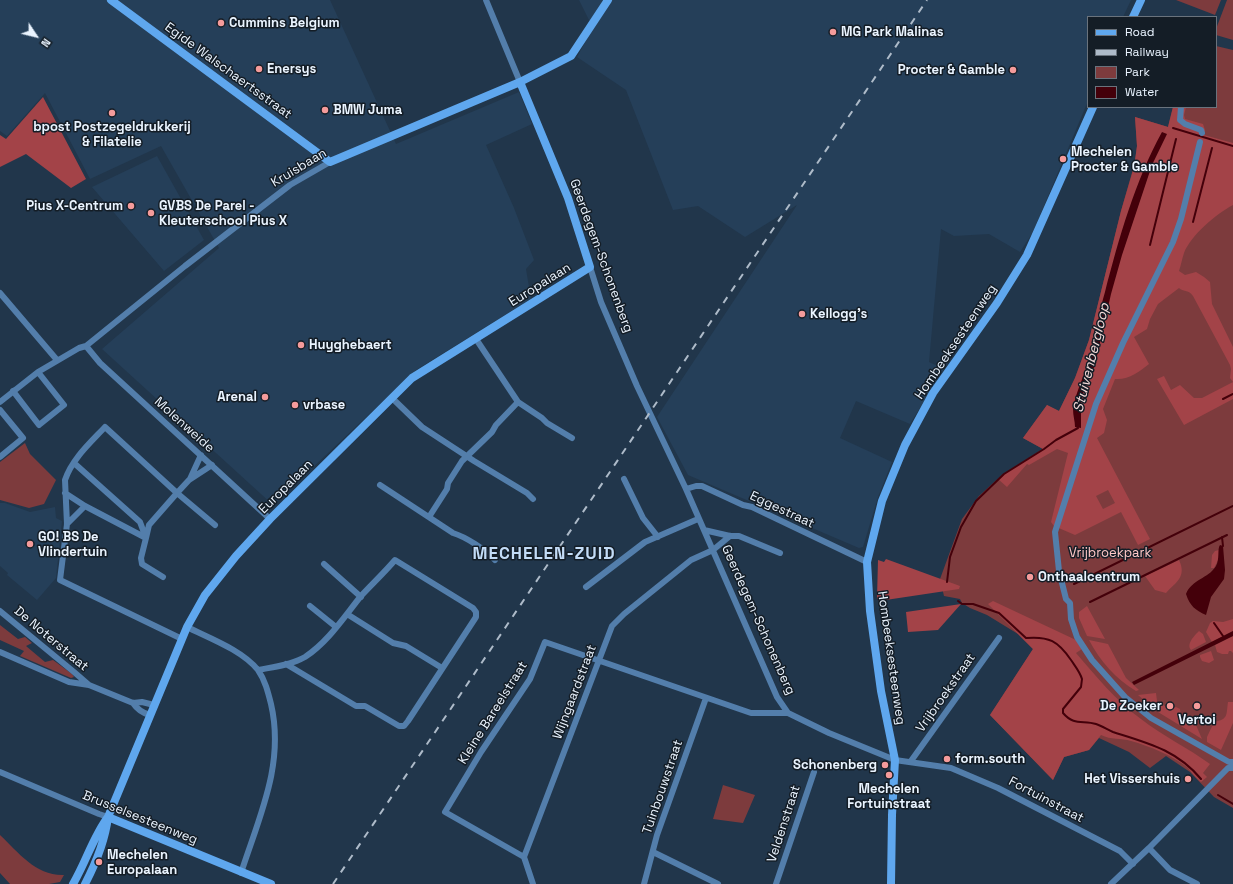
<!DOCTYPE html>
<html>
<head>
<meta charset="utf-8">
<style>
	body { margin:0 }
	#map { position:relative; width:1233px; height:884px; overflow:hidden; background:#21364b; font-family:"Space Grotesk",sans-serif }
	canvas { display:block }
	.legend { position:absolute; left:1087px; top:16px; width:130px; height:92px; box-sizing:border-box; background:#141d26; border:1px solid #6a737d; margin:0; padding:5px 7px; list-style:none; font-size:12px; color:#eaf4ff }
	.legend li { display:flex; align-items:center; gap:8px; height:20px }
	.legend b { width:20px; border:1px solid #6a737d }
	.north { position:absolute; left:16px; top:16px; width:40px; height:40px; -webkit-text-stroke:3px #141d26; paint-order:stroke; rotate:125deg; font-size:11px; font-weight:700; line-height:16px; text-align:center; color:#eaf4ff }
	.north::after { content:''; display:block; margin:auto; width:14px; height:18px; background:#eaf4ff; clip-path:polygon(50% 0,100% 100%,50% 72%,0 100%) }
</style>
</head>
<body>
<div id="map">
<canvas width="1233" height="884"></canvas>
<ul class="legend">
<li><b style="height:5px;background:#5fa7ee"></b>Road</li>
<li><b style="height:5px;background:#aebbc9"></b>Railway</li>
<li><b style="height:11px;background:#7d3b3d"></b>Park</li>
<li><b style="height:11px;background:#44000a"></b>Water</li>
</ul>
<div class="north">N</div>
</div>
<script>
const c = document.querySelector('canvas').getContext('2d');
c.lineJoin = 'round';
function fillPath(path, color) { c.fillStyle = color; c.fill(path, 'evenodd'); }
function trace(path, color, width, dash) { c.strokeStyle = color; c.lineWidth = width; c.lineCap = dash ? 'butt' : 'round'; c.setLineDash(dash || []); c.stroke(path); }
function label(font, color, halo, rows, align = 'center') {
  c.font = font + ' "Space Grotesk",sans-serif'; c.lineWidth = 3; c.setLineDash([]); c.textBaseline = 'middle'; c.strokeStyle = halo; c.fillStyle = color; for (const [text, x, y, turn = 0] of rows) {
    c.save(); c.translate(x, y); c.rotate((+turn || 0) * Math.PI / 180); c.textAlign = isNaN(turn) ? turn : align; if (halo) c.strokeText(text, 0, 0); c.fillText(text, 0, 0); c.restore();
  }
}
fillPath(new Path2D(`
	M0,0H330L396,144L519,92L532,124L486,145L514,208L534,260L526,269L531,299L416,370L273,505L102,349L219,248L161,146L90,179L45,93L7,136L0,131Z
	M579,0H1131L1123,17H1088V101L1033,232L1020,252L989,234L954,236L941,229L929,362L944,369L910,424L856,401L840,438L892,462L878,497L863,547L859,548L688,475L657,417L797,205L745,237L698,206L673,210L626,90L577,57L593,28Z
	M157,156L204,240L164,271L92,187Z
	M0,503H5L30,512L55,507L56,518L62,521L56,578L37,600L7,575L8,573L0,566Z`), '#253f59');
fillPath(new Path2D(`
	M1176,0H1221L1215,15Z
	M1227,0H1233V40L1216,35V29Z
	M1216,46L1233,50V808L1214,797L1190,772L1166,756L1150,768L1129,752L1099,738L1089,750L1064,757L1053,780L990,715L1033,649L1018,634L987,615L970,608L962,603L960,599L944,596L940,579L962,519L979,496L1002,475L1043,449L1023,438L1047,405L1059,411L1075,378L1089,340L1121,211L1135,162L1137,146L1135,117L1168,127L1173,107H1216Z
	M25,443L30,454L56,480L44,504L29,508L0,500V462Z
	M0,625L18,639L25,637L32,643L26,646L45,662L53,660L72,674L74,677L71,678L20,656L24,651L0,640Z
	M723,785L755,795L743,823L713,819Z
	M0,835C19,853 36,876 64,875L60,882L49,884H10L0,873Z`), '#7d3b3d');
fillPath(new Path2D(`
	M43,97L86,179L71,188L26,154L0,167V135L6,139Z
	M1173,107H1186L1184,115L1185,119L1203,124L1205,130L1204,135L1233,143V205C1216,214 1191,235 1184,253C1182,259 1181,265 1179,271L1185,275L1196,272L1204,277L1210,282L1212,304L1233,347V399L1184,425L1157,379L1164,376L1171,390L1180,385L1194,398H1202L1233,382L1230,378L1231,369L1230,365L1193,296C1188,289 1183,292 1179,288L1158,304L1150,319L1147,329L1134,337L1149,364C1139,372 1129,380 1115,379L1103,409L1107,420L1104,433L1097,438L1150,539L1138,545L1121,512L1075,535L1054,526L1051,522L1068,453L1057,449L1029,465L1027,464L1007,487L998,479L1002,475L1043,449L1023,438L1047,405L1059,411L1075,378L1089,340L1121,211L1134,167L1137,146L1135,117L1168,127ZM1108,490L1115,503L1103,509L1096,496Z
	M1219,550V558L1214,568H1211L1212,555L1215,551Z
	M886,559L960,586L959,589L879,601L877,598L878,560L884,562Z
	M1179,560C1187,577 1176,582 1166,593L1155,590L1145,576Z
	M993,601L1076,640L1082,649L1076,653C1096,676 1116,701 1141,719C1163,736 1188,748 1210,764L1203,773L1207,777L1201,782C1196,778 1192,773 1188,768C1174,756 1149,746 1131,741C1121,738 1111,740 1101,735L1089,750L1064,757L1053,780L990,715L1033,649L988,604Z
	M961,604L938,630L908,632L906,612Z
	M1087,606L1105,639L1087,636L1079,618V612Z
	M1233,619V631L1212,642L1206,632L1210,623L1213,621L1223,622Z
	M1199,631L1203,634L1206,642L1191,650C1186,644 1194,636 1199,631Z
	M1233,636V653L1231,651H1229L1228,654H1222L1217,652L1215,645Z
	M1089,640L1108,644L1126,678L1139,690L1136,691C1116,679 1100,661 1089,640Z
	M1211,651L1214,660L1209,663L1202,661L1200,657V655Z
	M1156,693L1157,701L1168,708L1176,707L1180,709L1182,722L1195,721L1196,725L1202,739L1158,712L1138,695Z
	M1228,702H1233V723L1221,750L1207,742V737L1214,722C1229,719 1226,715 1228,702Z`), '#a34348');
fillPath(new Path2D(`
	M1162,132L1167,134L1152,165L1122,255L1111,294L1095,365L1083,393L1081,402V428L1075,427C1075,421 1073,416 1073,409C1076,390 1086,373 1091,354C1096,334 1099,312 1105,292C1119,238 1135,181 1162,132Z
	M1220,545L1223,546L1225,570L1224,579L1211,597L1206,615C1195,610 1190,606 1186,594C1192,579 1208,579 1216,566C1220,559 1217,549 1220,545Z
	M1233,631V636L1134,685L1132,682Z`), '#44000a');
trace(new Path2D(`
	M1173,128L1233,146
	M1193,222L1212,148
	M1150,245L1176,139
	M1223,399L1233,394
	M1222,537L1223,546
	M947,582L950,557L961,527L976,501L1004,474L1044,449L1056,440L1078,428L1077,425
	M1074,584L1233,506
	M958,601L962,604H973L999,613L1026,638C1049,636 1058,641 1071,660C1075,666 1080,672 1082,679L1081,687L1063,709V713C1074,726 1083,720 1096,724C1102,726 1108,730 1113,732C1148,743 1177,750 1201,779
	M1090,602L1227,535
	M1214,623L1223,636
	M1218,795L1233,804`), '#44000a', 2);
trace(new Path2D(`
	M486,0L520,82
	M1181,107L1180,120L1185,124L1201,130L1202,133
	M1200,142L1181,219L1173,242L1123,343L1096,404L1055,532L1059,571L1066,599L1070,603L1071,619L1077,637L1092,660L1125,697L1151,718L1229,762H1233
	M590,267L601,302L637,386L686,489L777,697L788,713L829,733L895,760L951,768L998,788L1120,851L1133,864
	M0,293L57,360
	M476,339L518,402L542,418L547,423L572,438
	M86,346L100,363L270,519
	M13,391L39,425L64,405L38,372
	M392,398L422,427L474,461L527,493L533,499
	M0,402L38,372L79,348L86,346L185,266L290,185L330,162
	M0,410L23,438L0,457
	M74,463L140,522L146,538L141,558L142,564L163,577
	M190,479L201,455
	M624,479L643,518L658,537
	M380,485L453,533C466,537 486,550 495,560
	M686,489L696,486H702L743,505L752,507L867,562
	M65,493L85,506L146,538L149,525L177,493L215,525
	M429,517L447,489L448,483L462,461L492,432L496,425L518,402
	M67,524L85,506
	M704,530L730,536H739L780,553
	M324,564L361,597
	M586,587L645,542L698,519
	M310,606L336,627
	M0,611L74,672L89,685
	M347,614L393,643L406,646L442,668
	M187,627C209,638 242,650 258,670C265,680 268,692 271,704C285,764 259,817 241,873
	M182,639L60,580L67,524L65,480C72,459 90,443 105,427L177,493L189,480L212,465
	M0,652L69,682L89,685L133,703L142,702L154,705
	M258,670C273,667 291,665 305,657C328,642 344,617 361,596C372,584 384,573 395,560L473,608L476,612V617L408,721L404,726H399L365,706H356L286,664
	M133,703C137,709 142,713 150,715
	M911,761L999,638
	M0,772L99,814L108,817
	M1149,848L1170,870L1197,884
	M653,852L718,884
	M524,857L445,812L481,752L530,679L545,642L751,713H788
	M533,884L524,857L612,626L624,614L691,560L713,550L730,536
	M644,884L657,835L706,698
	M776,884L814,772
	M1111,884L1149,848L1228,768H1233`), '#537eab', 6);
trace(new Path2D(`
	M111,0L330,162L520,82L571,56L608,0
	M1133,17L1141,0
	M108,817L271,884
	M73,884C86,862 93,837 108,817L187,627L205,595L236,556L270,519L412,378L590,267L568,198L520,82
	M85,884C96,863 105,841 108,817
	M891,884L892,815L895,760L881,691L870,611L867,562L882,501L905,445L933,393L997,303L1027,255L1093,107`), '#5fa7ee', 8);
trace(new Path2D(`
	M333,884L927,0`), '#aebbc9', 2, [7, 7]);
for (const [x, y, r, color] of [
	[221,23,4,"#f59b9b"],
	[833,32,4,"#f59b9b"],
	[259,69,4,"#f59b9b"],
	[1013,70,4,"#f59b9b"],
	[325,110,4,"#f59b9b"],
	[112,113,4,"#f59b9b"],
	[1063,159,4,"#f59b9b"],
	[131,206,4,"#f59b9b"],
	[151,213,4,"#f59b9b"],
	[802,314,4,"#f59b9b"],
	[301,345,4,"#f59b9b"],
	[265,397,4,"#f59b9b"],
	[295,405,4,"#f59b9b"],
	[30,544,4,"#f59b9b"],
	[1030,577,4,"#f59b9b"],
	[1170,706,4,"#f59b9b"],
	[1197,706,4,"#f59b9b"],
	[947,759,4,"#f59b9b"],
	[885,765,4,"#f59b9b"],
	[889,775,4,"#f59b9b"],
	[1188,779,4,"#f59b9b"],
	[99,862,4,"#f59b9b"]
]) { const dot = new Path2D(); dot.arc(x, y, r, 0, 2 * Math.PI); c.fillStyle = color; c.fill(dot); trace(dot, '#141d26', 1.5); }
label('bold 13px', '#eaf4ff', '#141d26', [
	["Cummins Belgium",229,23],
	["MG Park Malinas",841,32],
	["Enersys",267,69],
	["Procter & Gamble",1005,70,"right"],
	["BMW Juma",333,110],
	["bpost Postzegeldrukkerij",112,127,"center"],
	["& Filatelie",112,142,"center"],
	["Mechelen",1071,152],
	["Procter & Gamble",1071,167],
	["Pius X-Centrum",123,206,"right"],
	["GVBS De Parel -",159,206],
	["Kleuterschool Pius X",159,221],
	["Kellogg's",810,314],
	["Huyghebaert",309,345],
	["Arenal",257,397,"right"],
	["vrbase",303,405],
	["GO! BS De",38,537],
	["Vlindertuin",38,552],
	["Onthaalcentrum",1038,577],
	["De Zoeker",1162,706,"right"],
	["Vertoi",1197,720,"center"],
	["form.south",955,759],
	["Schonenberg",877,765,"right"],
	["Het Vissershuis",1180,779,"right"],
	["Mechelen",889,789,"center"],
	["Fortuinstraat",889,804,"center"],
	["Mechelen",107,855],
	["Europalaan",107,870]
], 'left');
label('13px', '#eaf4ff', '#141d26', [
	["Egide Walschaertsstraat",228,71,36],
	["Kruisbaan",299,168,-31],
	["Geerdegem-Schonenberg",601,256,70],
	["Europalaan",540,285,-32],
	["Hombeeksesteenweg",956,342,-56],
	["Molenweide",184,425,42],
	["Europalaan",286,487,-45],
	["Eggestraat",782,510,25],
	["Geerdegem-Schonenberg",758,620,66],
	["De Noterstraat",51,639,40],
	["Hombeeksesteenweg",891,658,82],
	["Wijngaardstraat",575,692,-69],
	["Vrijbroekstraat",946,693,-55],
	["Kleine Bareelstraat",493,713,-58],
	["Tuinbouwstraat",663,787,-71],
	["Fortuinstraat",1046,800,28],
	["Brusselsesteenweg",140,818,22],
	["Veldenstraat",784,824,-72]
]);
label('13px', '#ffc8c7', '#141d26', [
	["Vrijbroekpark",1110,553]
]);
label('italic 14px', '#f5d9d8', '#141d26', [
	["Stuivenbergloop",1092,358,-76]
]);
c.letterSpacing = '1px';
label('bold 17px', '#c3dcf7', '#141d26', [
	["MECHELEN-ZUID",544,554]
]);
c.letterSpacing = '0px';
</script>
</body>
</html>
